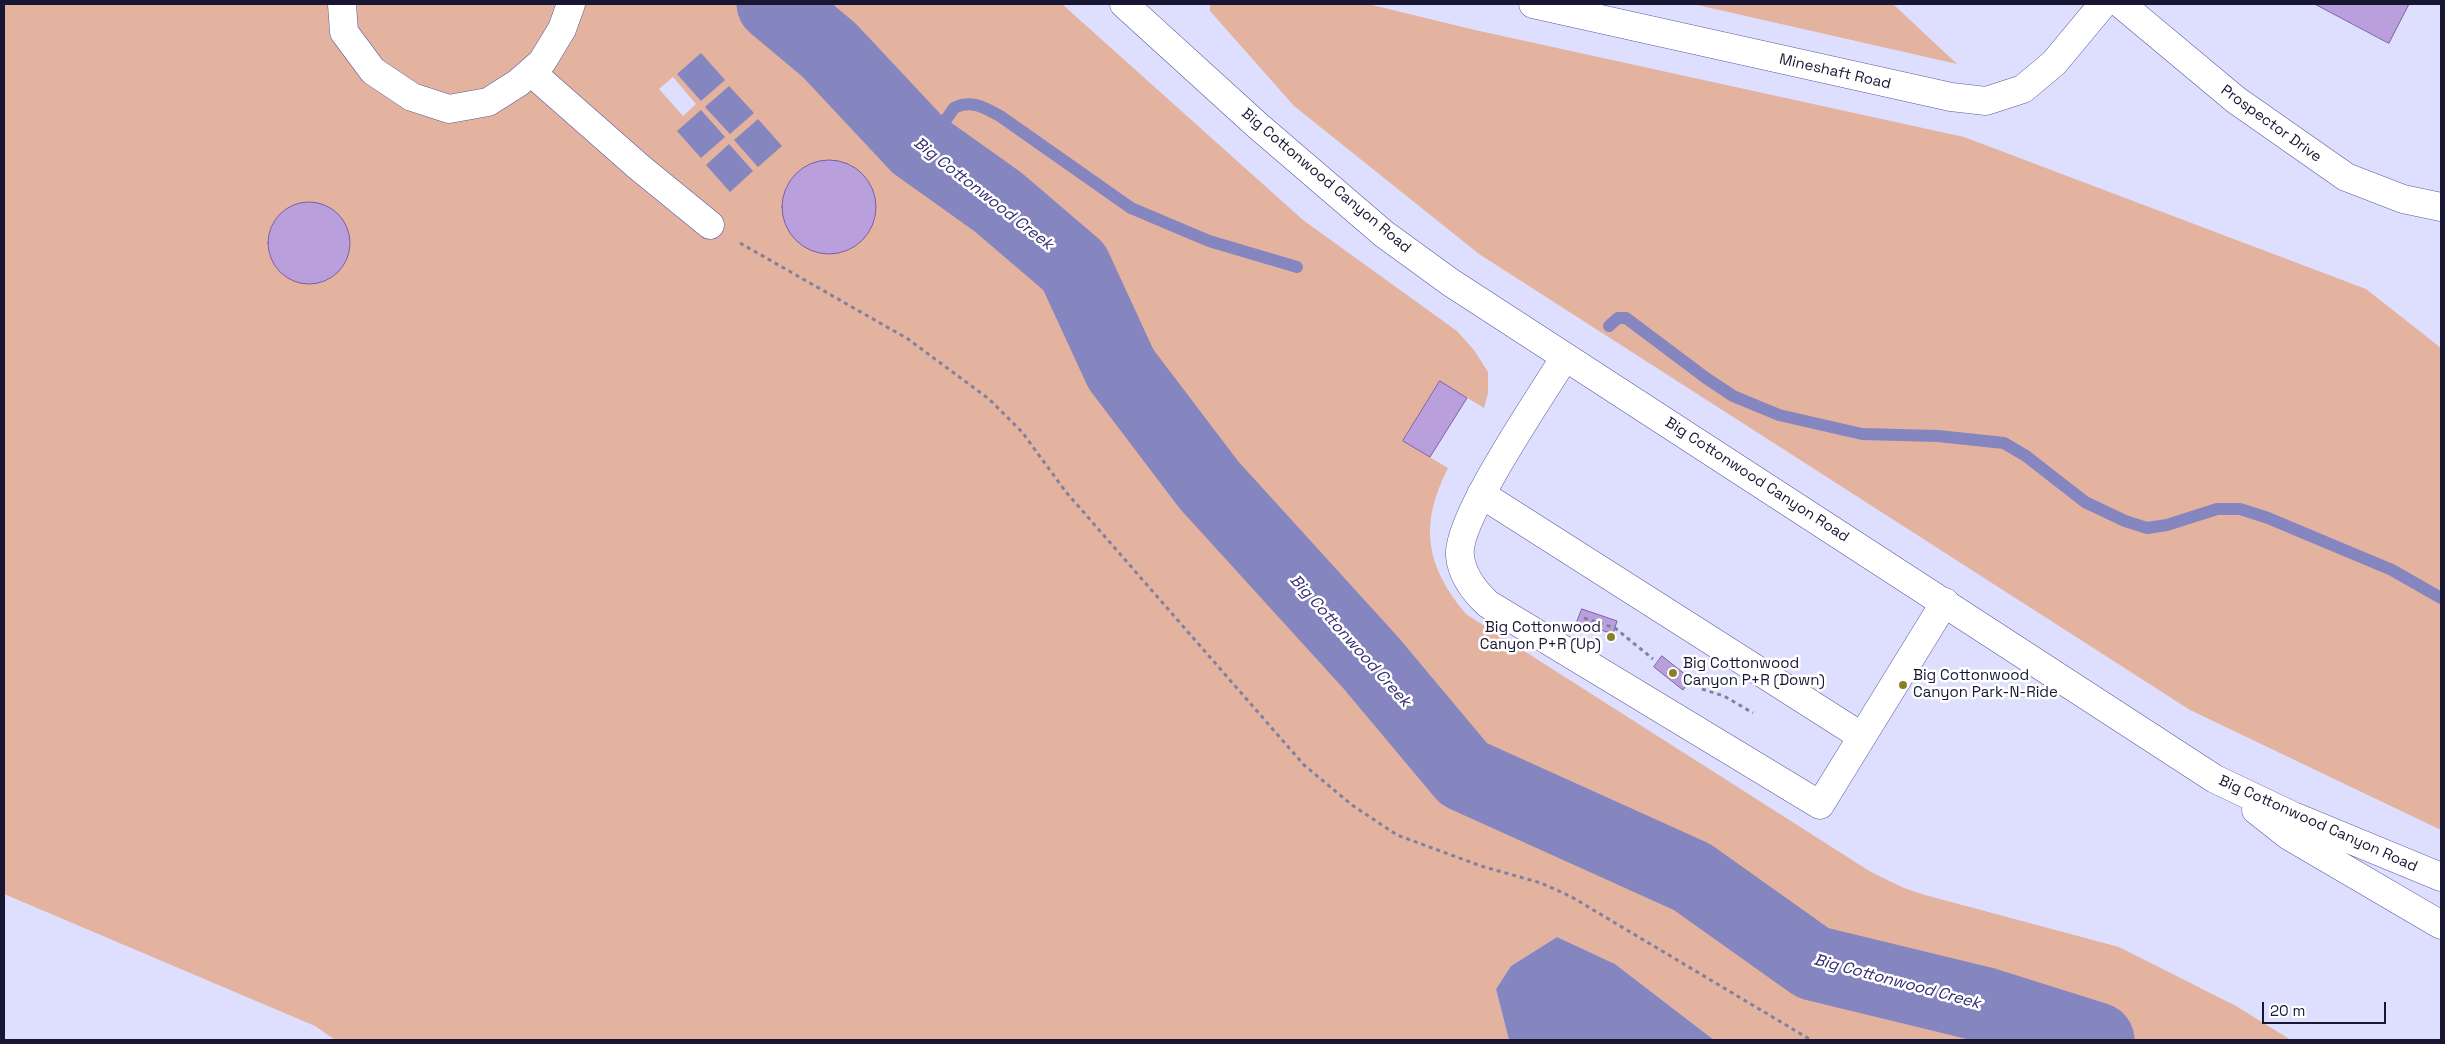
<!DOCTYPE html>
<html>
<head>
<meta charset="utf-8">
<style>
	body { margin:0 }
	#map { position:relative; width:2445px; height:1044px; overflow:hidden; background:#dedfff; font-family:"Space Grotesk",sans-serif }
	canvas { display:block }
	.frame { position:absolute; inset:0; border:5px solid #181733; pointer-events:none }
	.scale { position:absolute; left:2262px; top:1002px; width:124px; height:22px; box-sizing:border-box; border:2px solid #181733; border-top:0; padding-left:6px; font-size:15px; line-height:18px; white-space:nowrap; color:#181733; -webkit-text-stroke:4px #fff; paint-order:stroke }
</style>
</head>
<body>
<div id="map">
<canvas width="2445" height="1044"></canvas>
<div class="frame"></div>
<div class="scale">20 m</div>
</div>
<script>
const c = document.querySelector('canvas').getContext('2d');
c.lineJoin = 'round';
function fillPath(path, color) { c.fillStyle = color; c.fill(path, 'evenodd'); }
function trace(path, color, width, dash) { c.strokeStyle = color; c.lineWidth = width; c.lineCap = dash ? 'butt' : 'round'; c.setLineDash(dash || []); c.stroke(path); }
function label(font, color, halo, rows, align = 'center') {
  c.font = font + ' "Space Grotesk",sans-serif'; c.lineWidth = 5; c.setLineDash([]); c.textBaseline = 'middle'; c.strokeStyle = halo; c.fillStyle = color; for (const [text, x, y, turn = 0] of rows) {
    c.save(); c.translate(x, y); c.rotate((+turn || 0) * Math.PI / 180); c.textAlign = isNaN(turn) ? turn : align; if (halo) c.strokeText(text, 0, 0); c.fillText(text, 0, 0); c.restore();
  }
}
fillPath(new Path2D(`
	M4,4H1062L1303,220L1457,331L1474,350L1488,372V393L1484,408L1440,381L1403,441L1448,468C1419,525 1425,565 1466,614L1871,872L1904,888L1925,895L2119,947L2236,1006L2291,1040H1714L1615,964L1557,937L1511,966L1496,989L1509,1040H335L315,1026L4,894ZM673,77L696,104L683,116L659,89Z
	M1210,4H1368L1475,30L1964,137L2366,289L2441,348V830L2190,710L1479,254L1294,106L1210,11Z
	M1693,4H1893L1957,64Z`), '#e3b39f');
fillPath(new Path2D(`
	M701,53L725,80L701,101L677,74Z
	M729,86L754,113L730,134L705,107Z
	M701,110L725,137L701,158L677,131Z
	M758,119L782,146L758,167L734,140Z
	M729,144L753,171L730,192L706,165Z
	M1557,937L1615,964L1714,1040H1509L1496,989L1511,966Z`), '#8585c0');
trace(new Path2D(`
	M925,150L954,108C971,99 985,108 1000,116L1131,208L1209,241L1297,267
	M1609,326L1618,318H1626L1706,378L1733,396L1779,415L1862,434L1938,436L2004,443L2026,456L2085,502L2125,521L2147,528L2167,525L2217,509H2240L2268,518L2392,570L2441,598`), '#8585c0', 12);
trace(new Path2D(`
	M774,4L829,50L918,145L998,202L1074,267L1121,369L1209,485L1371,663L1464,774L1692,877L1813,963L1986,1005L2097,1040`), '#8585c0', 75);
const building = new Path2D(`
	M2315,4H2409L2389,43Z
	M782 207a47 47 0 1 1 94 0a47 47 0 1 1-94 0Z
	M268 243a41 41 0 1 1 82 0a41 41 0 1 1-82 0Z
	M1440,381L1467,398L1430,457L1403,441Z
	M1582,609L1617,621L1613,634L1577,622Z
	M1662,656L1691,679L1683,690L1654,667Z`);
fillPath(building, '#b9a0dc');
trace(building, '#7d5ea3', 1);
const minor = new Path2D(`
	M342,4L344,32L373,71L412,97L449,109L488,102L518,83L542,62L562,29L571,4
	M1533,4L1951,97L1986,101L2023,89L2054,63L2103,4
	M2121,4L2236,100L2346,177L2403,199L2441,207
	M531,72L639,167L710,225
	M1565,357C1543,393 1455,521 1460,556C1462,576 1474,591 1488,604L1820,805L1945,602
	M1481,494L1861,736`);
const major = new Path2D(`
	M1124,4L1257,125L1384,234L1450,282L2215,779L2293,816L2441,877
	M2256,810L2289,836L2441,925`);
trace(minor, '#5a589d', 29);
trace(major, '#5a589d', 29);
trace(new Path2D(`
	M740,243L908,339L989,399L1022,432L1066,492L1304,765L1352,805L1397,835L1481,866L1541,883L1570,896L1811,1040
	M1584,618L1615,628L1653,659
	M1702,689L1724,696L1753,713`), '#81819f', 3, [4, 4]);
trace(minor, '#fff', 28);
trace(major, '#fff', 28);
for (const [x, y, r, color] of [
	[1611,637,5,"#887f26"],
	[1673,673,5,"#887f26"],
	[1903,685,5,"#887f26"]
]) { const dot = new Path2D(); dot.arc(x, y, r, 0, 2 * Math.PI); c.fillStyle = color; c.fill(dot); trace(dot, '#fff', 2); }
label('15px', '#181733', '#fff', [
	["Mineshaft Road",1835,72,13],
	["Prospector Drive",2271,124,36],
	["Big Cottonwood Canyon Road",1326,181,40],
	["Big Cottonwood Canyon Road",1757,480,33],
	["Big Cottonwood Canyon Road",2318,824,24]
]);
label('15px', '#181733', '#fff', [
	["Big Cottonwood",1601,628,"right"],
	["Canyon P+R (Up)",1601,645,"right"],
	["Big Cottonwood",1683,664],
	["Canyon P+R (Down)",1683,681],
	["Big Cottonwood",1913,676],
	["Canyon Park-N-Ride",1913,693]
], 'left');
label('italic 16px', '#342c74', '#fff', [
	["Big Cottonwood Creek",983,194,38],
	["Big Cottonwood Creek",1350,641,48],
	["Big Cottonwood Creek",1897,982,15]
]);
</script>
</body>
</html>
